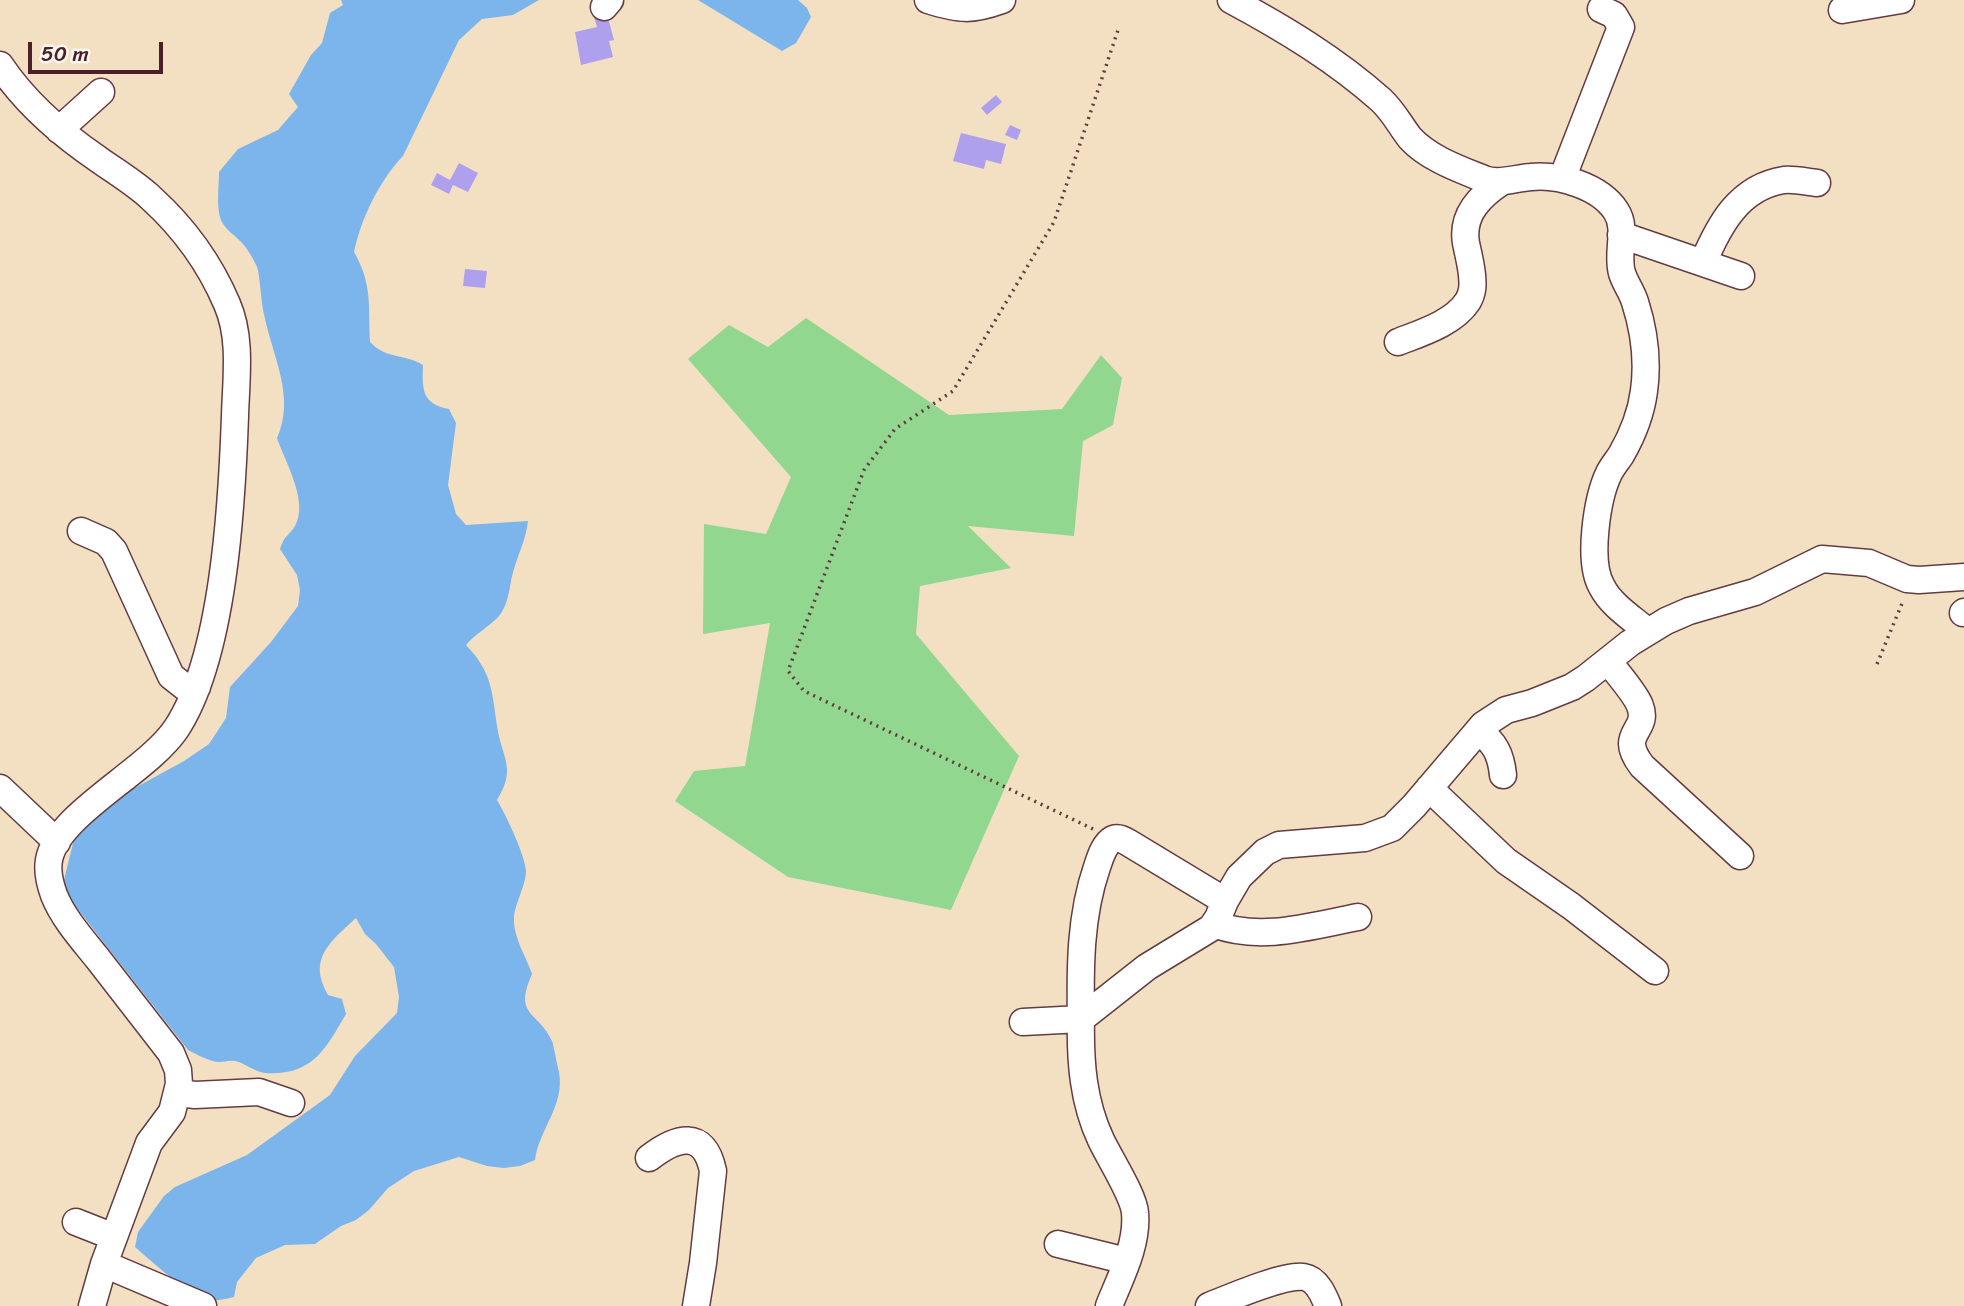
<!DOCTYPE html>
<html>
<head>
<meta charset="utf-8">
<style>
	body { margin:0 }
	#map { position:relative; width:1964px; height:1306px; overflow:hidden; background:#f3e0c3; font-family:Sriracha,sans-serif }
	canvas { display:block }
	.scale { position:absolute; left:28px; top:42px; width:135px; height:32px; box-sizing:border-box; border:4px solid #4a1f2b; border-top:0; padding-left:9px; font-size:21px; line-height:24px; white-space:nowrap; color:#4a1f2b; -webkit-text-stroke:5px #fbf7ec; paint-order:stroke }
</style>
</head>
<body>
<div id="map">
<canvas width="1964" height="1306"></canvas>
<div class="scale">50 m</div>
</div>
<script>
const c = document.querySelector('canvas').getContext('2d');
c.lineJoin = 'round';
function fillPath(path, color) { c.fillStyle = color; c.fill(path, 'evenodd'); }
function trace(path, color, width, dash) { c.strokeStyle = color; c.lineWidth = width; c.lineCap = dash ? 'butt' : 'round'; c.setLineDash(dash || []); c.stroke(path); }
fillPath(new Path2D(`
	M806,318L949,415L1062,409L1101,355L1122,378L1113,425L1083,441L1074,536L968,526L1011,568L920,586L916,634L1019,756L951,910L788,877L675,801L694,771L745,766L770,623L703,634L704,524L766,534L791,477L688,359L729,325L768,347Z`), '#92d790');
fillPath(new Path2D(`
	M341,0H539L513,15L482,19L459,40L403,156C379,181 361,219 354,252C373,285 368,307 370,342C387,360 404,353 423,365C422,390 422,404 449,409L456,423L448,485L456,514L466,525L528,521C526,539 519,552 514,569C509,584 510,603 499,616C489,627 476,633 466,645C492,672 492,691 497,726C502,759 517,768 497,800C506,815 525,855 526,871C526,885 514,906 514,918C513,937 526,956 532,974C513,1017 538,1010 552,1041C553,1042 558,1069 559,1072C565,1106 539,1129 535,1160L520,1166L504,1168L487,1166L459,1157L414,1171L388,1188L369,1210L356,1220L341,1226L315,1244L285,1245L256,1258L237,1282L234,1297C200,1306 193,1297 169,1276C157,1266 146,1257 135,1247L138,1232L164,1196L175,1187L247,1155L330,1095L355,1056L397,1013L399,997L394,967L376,944L365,934L356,918C330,942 307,959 328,995L342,999L346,1014C325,1050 312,1076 265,1073C255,1072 245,1063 235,1061C229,1060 224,1062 219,1062C208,1061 198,1055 188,1050L76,907L67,894L64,880L74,839L83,826L131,790L184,761L209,744L226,718L230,687L271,642L298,606L300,590L297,575L280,549C285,534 289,536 295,526C309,501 285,462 277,438C296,397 272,355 264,314C261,302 260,275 257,267C253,258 246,246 239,240C233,234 225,229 221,220C216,208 219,186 219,172L238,149L278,130L298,107L289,94L311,55L322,43L330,13L343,5Z
	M698,0H798L807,8L811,17L796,43L782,51Z`), '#7cb4ec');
fillPath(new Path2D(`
	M607,14L614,40L609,41L613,57L581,65L575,32L597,27L594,17Z
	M996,95L1002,102L987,115L981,108Z
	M1010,125L1021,130L1017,140L1005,135Z
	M961,133L1006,144L1001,164L986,160L984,169L953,161Z
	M459,163L478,173L468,192L453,185L449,194L431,185L437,173L450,180Z
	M465,269L487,271L485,288L463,286Z`), '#aea0ec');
const minor = new Path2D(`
	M928,0C960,10 971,11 1002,0
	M1231,0C1285,29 1336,60 1381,100C1393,111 1400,125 1410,138C1428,158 1459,169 1484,179C1498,185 1515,178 1531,177C1558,174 1600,186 1616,211C1628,229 1616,253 1622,273C1625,283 1632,292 1635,302C1644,330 1648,362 1644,391C1641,414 1632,436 1621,455C1617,461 1612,467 1609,473C1597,498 1587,562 1602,587C1611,605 1632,618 1647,631
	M604,7L610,0
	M1842,10L1901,0
	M0,65C26,104 60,133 98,159C116,172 135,183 151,198C183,227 210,264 227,304C242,338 236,379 235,416C232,502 224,657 176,729C147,772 57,814 49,860C47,871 50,884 54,895C63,918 82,939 98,959C122,990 146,1021 171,1053L178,1070L179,1084L172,1112L149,1143L104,1264L92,1306
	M59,130L101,92
	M1562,179L1621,27L1614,15L1601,9
	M1621,235L1741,276
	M1703,263C1719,225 1739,187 1784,180C1794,179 1807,182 1817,183
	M1398,342C1421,333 1454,323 1468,301C1473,292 1473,285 1472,275C1471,264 1468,253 1466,243C1461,214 1481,195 1503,181
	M81,531L106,542L114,551L171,676L185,687H197
	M1963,613L1964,612
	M1608,661C1616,672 1636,694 1640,706C1650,732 1616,732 1642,766L1740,856
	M1478,731C1495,742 1501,755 1503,775
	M0,788L57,842
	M1429,788L1506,861L1571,906L1655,971
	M1214,924C1260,942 1311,926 1358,917
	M1023,1022L1081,1019C1080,968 1080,916 1097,867C1100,858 1104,844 1113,839C1119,837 1124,840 1129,843L1225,901
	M178,1093L195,1095L259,1092L291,1103
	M649,1158C676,1137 704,1128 713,1171L703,1263L696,1306
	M76,1222L114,1237
	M1058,1244L1127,1261
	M104,1264L203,1306
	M1109,1306C1120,1278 1138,1245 1135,1213C1134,1196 1110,1159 1101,1140C1083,1102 1080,1061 1081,1019L1147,967L1211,928L1218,918L1225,901L1239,877L1265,852L1279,845L1365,838L1392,828L1414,806L1483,725L1506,710L1532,703L1572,687L1586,678L1630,643L1666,621L1689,611L1755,592L1822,559L1869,563L1907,579L1919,580L1964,577
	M1209,1306C1229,1298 1284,1274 1304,1277C1317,1279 1324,1296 1328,1306`);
trace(minor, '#633c42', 29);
trace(new Path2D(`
	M1877,664L1903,601
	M1093,829L804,691L788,671L864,470L895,429L953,391L1054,222L1119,27`), '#633c42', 3.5, [2, 5]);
trace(minor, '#fff', 26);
</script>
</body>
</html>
